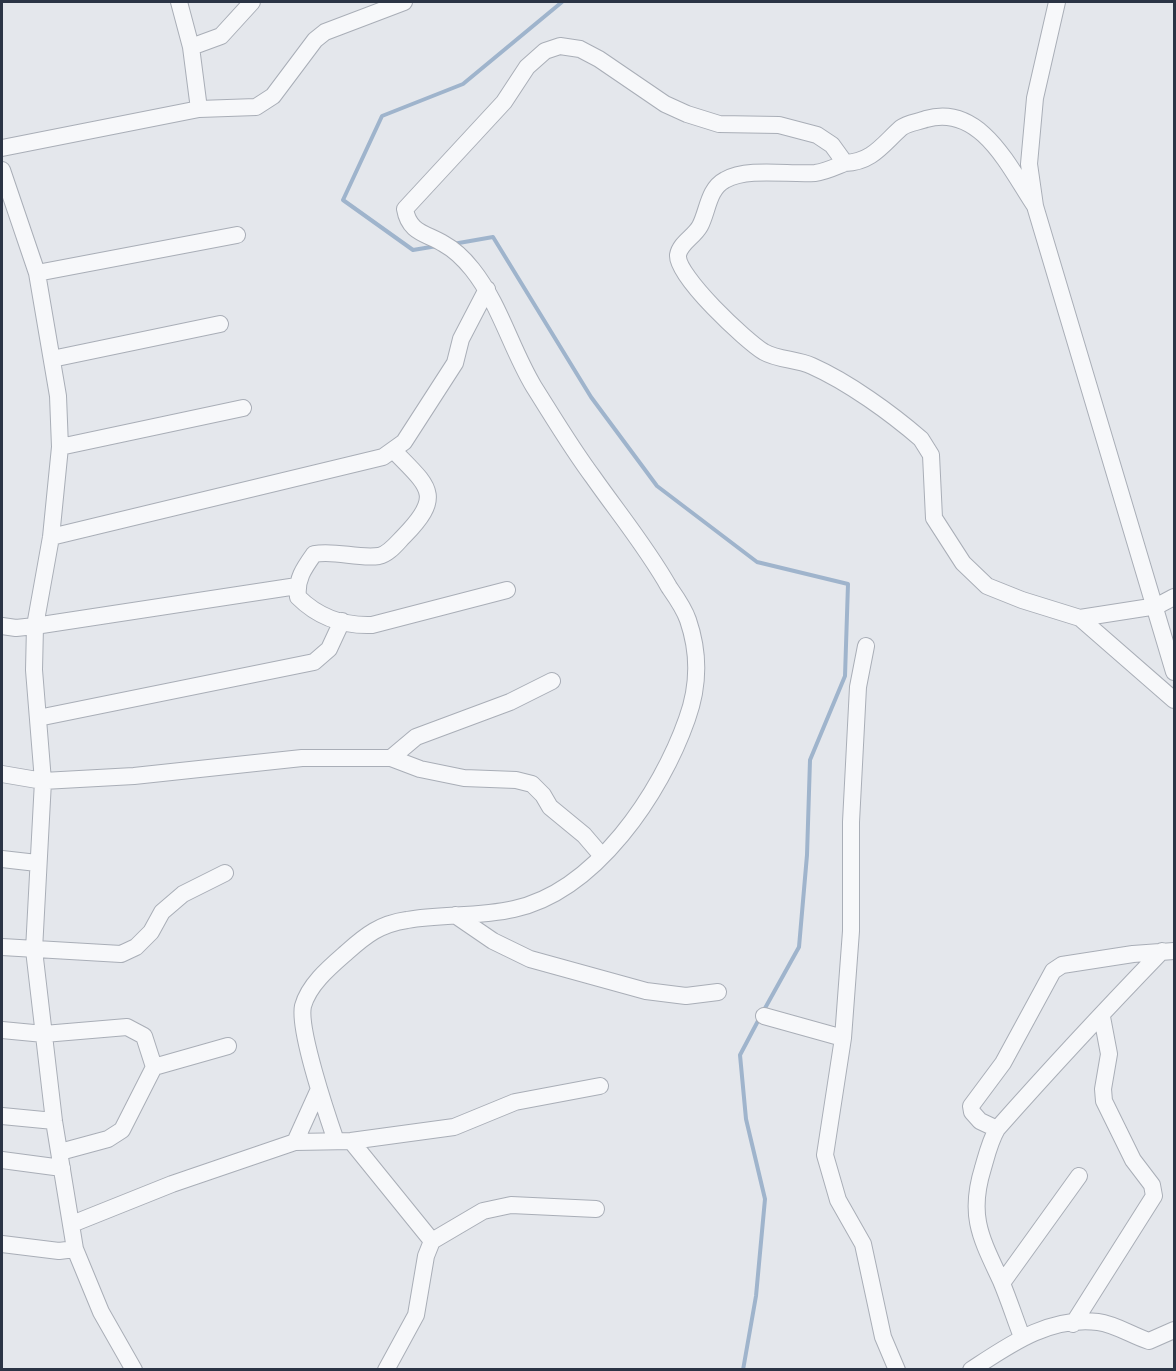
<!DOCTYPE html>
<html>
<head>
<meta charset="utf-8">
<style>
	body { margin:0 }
	#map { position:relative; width:1176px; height:1371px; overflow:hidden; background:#e4e7ec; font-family:"Open Sans",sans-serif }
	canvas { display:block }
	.frame { position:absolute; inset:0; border:3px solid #2b3445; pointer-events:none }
</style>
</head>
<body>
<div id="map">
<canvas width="1176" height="1371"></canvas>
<div class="frame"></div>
</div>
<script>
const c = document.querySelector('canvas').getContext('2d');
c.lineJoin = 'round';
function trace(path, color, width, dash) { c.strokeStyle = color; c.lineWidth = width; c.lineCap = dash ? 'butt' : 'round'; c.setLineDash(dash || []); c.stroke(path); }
trace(new Path2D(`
	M453,244L493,237L591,397L657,486L757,562L848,584L845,676L810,760L807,855L799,947L764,1010
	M437,246L413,250L343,200L382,116L463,84L562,2
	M743,1370L756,1296L765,1199L746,1119L740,1055L759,1019`), '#9fb4cc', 4);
const minor = new Path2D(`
	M179,2L191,47L199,109
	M1057,2L1035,98L1029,164L1035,206L1174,672
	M191,47L221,36L252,2
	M2,148L199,109L256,107L273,96L315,40L325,32L404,2
	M845,163C835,167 825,172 815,173C789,175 748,167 725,180C708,189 708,211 700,226C694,237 680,243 678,255C676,276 746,341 764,352C778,360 797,359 812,366C848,382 891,413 921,439L931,455L934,518L963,563L987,586L1022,600L1080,618L1174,700
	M2,170L37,273L58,396L60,447L51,537L35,626L34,670L43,781L34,950L54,1121L75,1249L101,1312L134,1370
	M37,273L237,235
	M52,359L220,324
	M60,447L243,408
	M394,451C429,487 444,495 404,536C397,543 389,554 379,556C357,559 336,550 314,554C304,568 296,579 298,597C318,617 344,626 372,625L507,590
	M51,537L383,457L404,442L455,363L461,339L487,289
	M1080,618L1157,606L1174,597
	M2,626L16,628L35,626L297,586
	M38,718L314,662L329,649L342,621
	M391,758L416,737L510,702L552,681
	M2,774L43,781L134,776L302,758H391L420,769L464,778L516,780L532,784L543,795L550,807L584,835L602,856
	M2,859L37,863
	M455,915L493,941L530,959L646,991L686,996L718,992
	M2,947L121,954L136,947L151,932L162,912L183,894L225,873
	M764,1016L843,1038L825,1155L838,1200L863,1244L883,1337L897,1370
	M2,1030L44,1034L127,1027L144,1036L154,1067
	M843,1038L851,931V822L858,687L866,646
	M2,1116L54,1121
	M997,1129L980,1121L972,1112L971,1106L1003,1063L1053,971L1062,965L1133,954L1174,951
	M336,1141C327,1115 298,1029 303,1006C309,984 331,966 347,952C366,935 380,924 407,920C442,914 479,917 514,909C596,891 661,793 687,719C699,686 699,652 688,620C684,608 676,597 669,587C647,548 619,514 593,477C572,449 553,417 534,387C511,349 500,304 472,269C464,259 455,250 444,244C426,233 409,233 405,209L504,102L527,67L545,51L560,46L580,49L599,59L665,104L687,114L719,124L779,125L817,135L832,145L845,163C872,162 882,145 901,128C907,123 918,122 926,119C981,103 1010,169 1035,206
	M351,1141L432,1241
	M295,1142L319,1089
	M60,1152L108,1139L122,1130L154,1067L228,1046
	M2,1160L62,1168
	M72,1224L172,1184L295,1142L351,1141L454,1127L515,1102L600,1086
	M2,1244L59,1251L75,1249
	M1002,1283L1079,1176
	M1073,1324L1154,1196L1152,1185L1133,1160L1104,1101L1103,1089L1109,1054L1102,1017
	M1022,1337C1015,1319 1009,1300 1001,1281C981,1238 968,1216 983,1168C987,1154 990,1141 997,1129C1051,1068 1106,1009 1162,951
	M386,1370L416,1315L426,1256L432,1241L483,1211L511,1205L596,1209
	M971,1370C1009,1345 1049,1316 1098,1322C1115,1324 1133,1336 1149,1341L1174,1330`);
trace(minor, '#a9aeb7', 18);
trace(minor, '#f7f8fa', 16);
</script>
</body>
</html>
